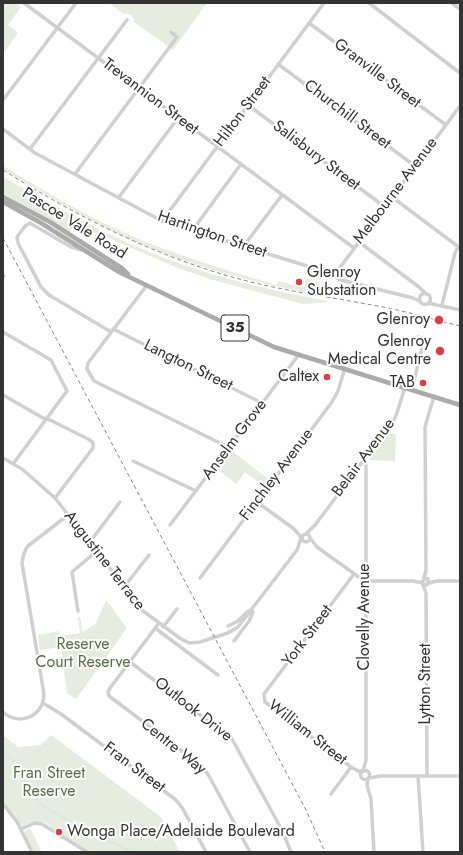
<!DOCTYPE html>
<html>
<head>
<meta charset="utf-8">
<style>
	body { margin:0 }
	#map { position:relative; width:463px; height:855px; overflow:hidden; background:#fff; font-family:Jost,sans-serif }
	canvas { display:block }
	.frame { position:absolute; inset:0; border:4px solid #333; pointer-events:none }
</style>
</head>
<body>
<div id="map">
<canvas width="463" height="855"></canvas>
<div class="frame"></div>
</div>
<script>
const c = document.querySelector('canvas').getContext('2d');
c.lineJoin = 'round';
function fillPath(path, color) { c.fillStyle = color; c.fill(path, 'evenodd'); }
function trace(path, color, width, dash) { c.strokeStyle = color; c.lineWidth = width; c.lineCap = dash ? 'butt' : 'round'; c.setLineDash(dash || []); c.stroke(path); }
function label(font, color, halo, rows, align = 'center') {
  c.font = font + ' Jost,sans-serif'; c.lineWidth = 4; c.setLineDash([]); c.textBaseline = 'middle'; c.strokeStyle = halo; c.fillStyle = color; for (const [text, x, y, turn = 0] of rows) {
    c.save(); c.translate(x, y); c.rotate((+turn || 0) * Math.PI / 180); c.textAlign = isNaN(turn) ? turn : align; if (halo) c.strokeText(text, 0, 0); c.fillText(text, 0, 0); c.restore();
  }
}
fillPath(new Path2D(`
	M3,3H16L21,7L8,25L18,33L3,54Z
	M109,3H207L173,50L134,22C134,15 129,12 123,14Z
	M3,166C30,182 57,199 84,213C145,246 211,266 277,285L279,281L304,288L307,278L320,285L317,290V294C254,283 193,267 134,241C91,222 50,197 9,173L3,169Z
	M3,177C46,201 89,226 135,246C196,273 262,289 328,301L327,302L303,304L213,280L178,268L106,237L74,224L69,233L38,213L3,194Z
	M390,432L396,435L395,461L369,460Z
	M232,451L268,479L263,486L245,472L236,484L217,469Z
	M106,600L127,628L76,699L67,693L61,647L40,650L38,635L59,631L60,636L80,633L78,617H80L83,632L96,623Z
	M3,735L18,747L41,745L51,735L161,817L180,852H87L44,822H32L22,827L3,804Z
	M30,828L42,852H32L22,833Z`), '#e6ecdf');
trace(new Path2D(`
	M3,752L12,760L36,799L43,806L78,826L132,852`), '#cfe2ee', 1);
trace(new Path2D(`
	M24,3L354,248
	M369,3L460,73
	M452,3L460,9
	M309,23L446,125
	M278,64L415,166
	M3,100L76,3
	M248,105L385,207
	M3,129L35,153L162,221L320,270L341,280L413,298L421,302
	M30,149L127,20
	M75,174L177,37L171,32
	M119,197L178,118
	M392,197L460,248
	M162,221L324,3
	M192,231L241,164
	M359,242L419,287L426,294
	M243,247L282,195
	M82,250L71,247L30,223L25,226L17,237L18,243L41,287L49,295L111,332
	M3,275L4,276
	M333,277L460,106
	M147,285L88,363L87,369L94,381L230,448
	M419.5 299a5.5 5.5 0 1 1 11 0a5.5 5.5 0 1 1-11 0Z
	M428,303L460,310
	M442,305L455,253L458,247
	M113,329L262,403
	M3,332L51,360L67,391L13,464
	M412,390L424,339L418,337
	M3,395L43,418L50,420L90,440L93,443V448L55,498
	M3,458L22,469L55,498L143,611L181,639L189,643L200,642L228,633L238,627L297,550L301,538
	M133,461L196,491
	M363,461L366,465V760L363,771
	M257,502L294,529L302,538
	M170,525L297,357L298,354
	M302 538a4 4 0 1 1 8 0a4 4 0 1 1-8 0Z
	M306,534L315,525L394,420L397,413L405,387
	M310,538L317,547L363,580L370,581H413L423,583
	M90,542L120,502
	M354,574L264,694L265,702L351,767L358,771H362
	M200,578L332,402L338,391L345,368
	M424,578L426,570L425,427L434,396
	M429,583L437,581H460
	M423,584L426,585L428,584V579L425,578L422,582L426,593L427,776
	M124,587L149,555
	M78,611L72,572L97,551
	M159,623L110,688L108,692L109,696L203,767L209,776L250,852
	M228,626L238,621L247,612L251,610L253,612L249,621L234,641
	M163,627L177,609
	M155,628L218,675
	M130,662L232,739L282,830L291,852
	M43,703L61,714L176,800L183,809L206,852
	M3,712C19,727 44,716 44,694L22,563C23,556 24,551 28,546L68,515
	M360.5 775a4.5 4.5 0 1 1 9 0a4.5 4.5 0 1 1-9 0Z
	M418,776L423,852
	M369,778L381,776H460
	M368,779L367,785L371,799L374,852
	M331,794L351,767
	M3,804L17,822L32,852
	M21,829L35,823L42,824L87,852`), '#d0d0d0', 3.5);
trace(new Path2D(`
	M3,197L50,222L123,269L128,274
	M3,202L41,223L119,272L274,347L460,405`), '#ababab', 4.5);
trace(new Path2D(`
	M3,170C70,212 137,247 212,271C264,288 318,295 372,305C402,310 431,319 460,326
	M3,238L306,810L325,852`), '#888', 1, [4, 3]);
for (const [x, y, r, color] of [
	[299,282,4,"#e63946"],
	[439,320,5,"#e63946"],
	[440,351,5,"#e63946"],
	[327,377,4,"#e63946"],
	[423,383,4,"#e63946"],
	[59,832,4,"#e63946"]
]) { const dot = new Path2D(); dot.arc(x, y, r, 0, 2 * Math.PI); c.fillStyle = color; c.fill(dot); trace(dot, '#fff', 1.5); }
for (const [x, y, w] of [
	[235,328,28]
]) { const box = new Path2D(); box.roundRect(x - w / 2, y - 13, w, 26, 3); c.fillStyle = '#fff'; c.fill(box); trace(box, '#333', 1); }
label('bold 15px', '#333', null, [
	["35",235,328]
]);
label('16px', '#333', '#fff', [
	["Granville Street",377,74,37],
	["Trevannion Street",150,97,37],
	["Hilton Street",243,112,-53],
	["Churchill Street",347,115,37],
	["Salisbury Street",316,156,37],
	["Melbourne Avenue",396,191,-53],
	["Pascoe Vale Road",74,224,32],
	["Hartington Street",212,235,19],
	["Langton Street",188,366,26],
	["Anselm Grove",235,440,-53],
	["Belair Avenue",364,458,-53],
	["Finchley Avenue",277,475,-53],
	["Augustine Terrace",104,561,52],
	["Clovelly Avenue",365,617,-90],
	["York Street",308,636,-53],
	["Lytton Street",426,684,-90],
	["Outlook Drive",193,710,38],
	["William Street",307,733,38],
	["Centre Way",173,747,39],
	["Fran Street",134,768,37]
]);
label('16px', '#333', '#fff', [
	["Glenroy",307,273,"left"],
	["Substation",307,291,"left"],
	["Glenroy",430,320],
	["Glenroy",431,342],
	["Medical Centre",431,360],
	["Caltex",319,377],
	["TAB",415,383],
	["Wonga Place/Adelaide Boulevard",67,832,"left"]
], 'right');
label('16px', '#56703f', '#fff', [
	["Reserve",83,645],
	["Court Reserve",83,663],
	["Fran Street",49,774],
	["Reserve",49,792]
]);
</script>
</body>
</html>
